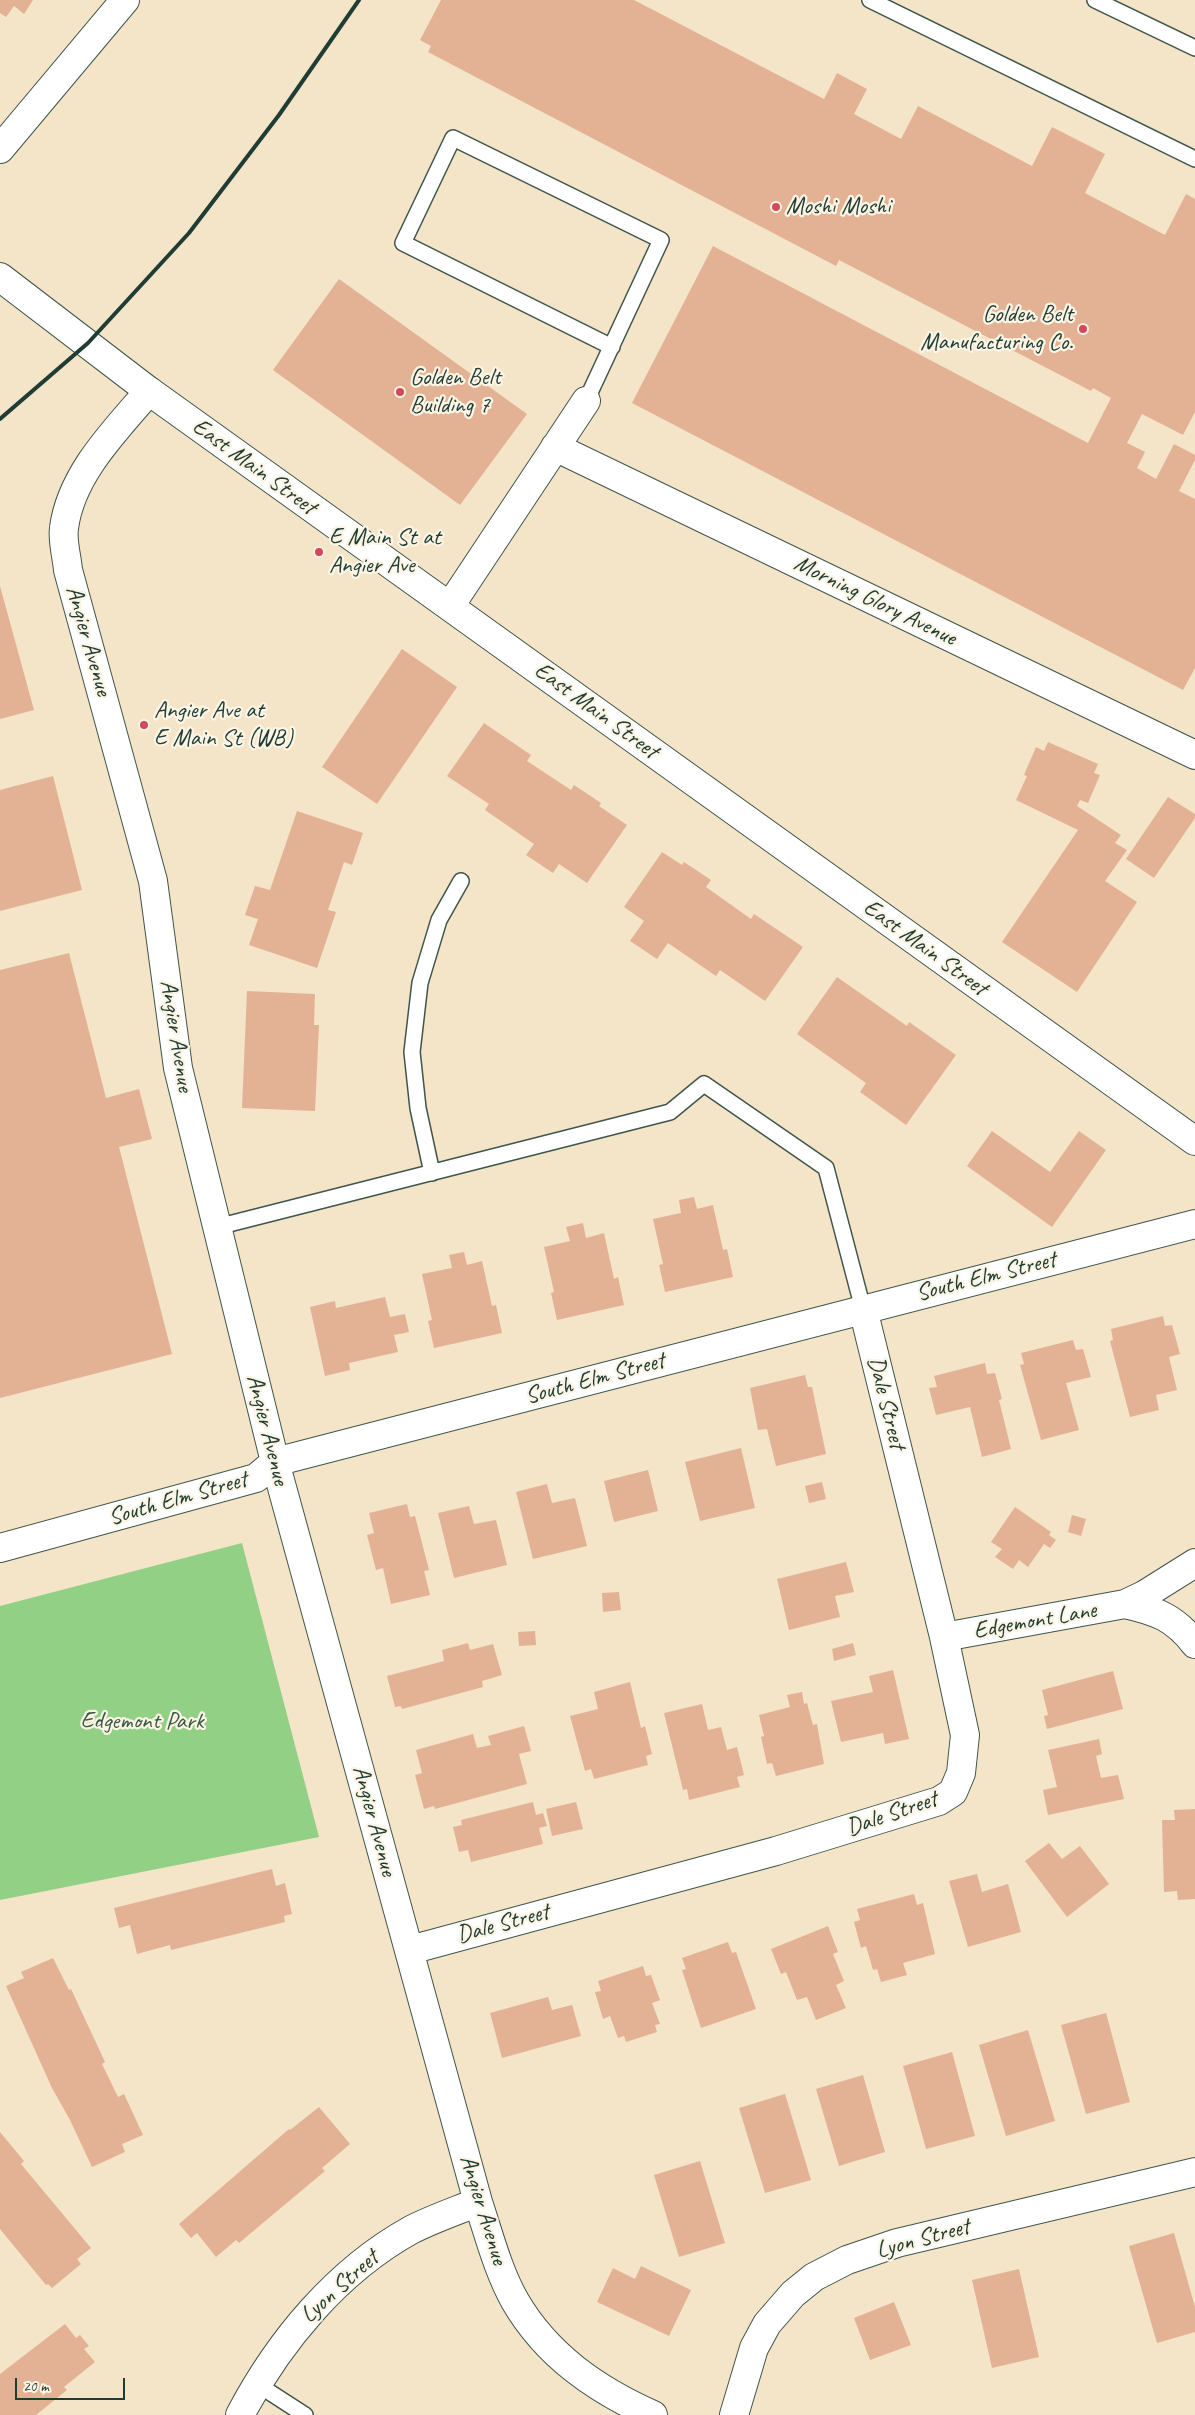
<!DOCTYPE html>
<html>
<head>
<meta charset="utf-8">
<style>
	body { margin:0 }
	#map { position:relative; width:1195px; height:2415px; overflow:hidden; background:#f4e4c8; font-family:Caveat,sans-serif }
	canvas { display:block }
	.scale { position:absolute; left:15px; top:2378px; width:110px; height:22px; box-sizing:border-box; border:2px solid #1f3d34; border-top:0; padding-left:6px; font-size:15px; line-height:18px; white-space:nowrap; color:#1f3d34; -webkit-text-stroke:4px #fcf5e5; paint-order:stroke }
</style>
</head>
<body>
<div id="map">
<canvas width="1195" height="2415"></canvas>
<div class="scale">20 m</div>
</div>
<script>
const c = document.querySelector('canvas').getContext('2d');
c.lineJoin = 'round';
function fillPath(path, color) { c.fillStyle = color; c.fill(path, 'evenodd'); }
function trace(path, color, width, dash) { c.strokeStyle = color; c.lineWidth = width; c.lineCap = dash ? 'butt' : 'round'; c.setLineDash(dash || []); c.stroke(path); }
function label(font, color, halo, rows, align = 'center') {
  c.font = font + ' Caveat,sans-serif'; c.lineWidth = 4.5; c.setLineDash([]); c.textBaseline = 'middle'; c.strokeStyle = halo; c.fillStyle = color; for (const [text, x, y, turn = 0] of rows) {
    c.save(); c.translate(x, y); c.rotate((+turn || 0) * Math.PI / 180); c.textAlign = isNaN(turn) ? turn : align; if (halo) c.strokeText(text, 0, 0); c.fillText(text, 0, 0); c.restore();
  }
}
fillPath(new Path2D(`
	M242,1543L319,1837L0,1900V1606Z`), '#92d086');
fillPath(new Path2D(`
	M0,0H33L24,14L14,6L6,17L0,13Z
	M441,0H634L824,99L837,73L867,89L854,114L901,139L918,106L1032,166L1052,127L1105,154L1085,193L1165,235L1186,194L1195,199V412L1183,435L1142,414L1127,443L1145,452L1137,468L1156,479L1174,444L1195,455V460L1179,491L1195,499V668L1183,690L632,403L713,246L1088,443L1111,398L1093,388L1091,391L839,260L836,266L428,52L431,46L420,40Z
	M339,279L527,414L460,505L273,370Z
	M0,586L34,710L0,719Z
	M402,649L457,687L377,804L322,767Z
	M484,723L531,755L527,761L571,790L574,785L601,803L599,806L627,825L587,883L559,864L553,873L526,855L534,844L485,810L489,804L447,776Z
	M1048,742L1098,764L1094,773L1100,775L1088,803L1080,800L1077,806L1121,835L1115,843L1127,850L1105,881L1137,902L1077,992L1002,942L1078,830L1016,800L1027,776L1024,775L1036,747L1044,751Z
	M53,776L82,890L0,911V790Z
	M1168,797L1195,814V818L1154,878L1126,859Z
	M297,811L363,833L352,865L344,862L328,910L336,912L317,968L249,945L258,919L245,915L255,886L270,890Z
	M662,852L682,865L684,862L711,880L706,887L751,919L754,914L803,947L765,1001L720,970L716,976L668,943L657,959L630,941L644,921L624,907Z
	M69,953L106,1098L139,1089L152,1139L119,1147L172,1354L0,1398V970Z
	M837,977L907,1026L909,1022L956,1055L906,1125L860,1092L866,1083L797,1034Z
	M247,991L315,994L314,1025H319L315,1111L242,1108Z
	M992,1131L1050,1172L1079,1131L1106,1150L1052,1227L967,1166Z
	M694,1197L697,1209L713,1205L723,1250L727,1249L733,1277L665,1292L659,1265L663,1264L653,1219L681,1213L679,1200Z
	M583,1223L586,1238L604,1233L614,1279L618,1277L624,1305L557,1320L551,1293L554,1292L544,1247L570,1241L566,1227Z
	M464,1252L467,1265L482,1261L492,1306L496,1305L502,1333L434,1348L428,1321L432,1320L422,1274L452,1268L449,1255Z
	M385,1297L390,1317L405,1314L409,1332L394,1335L398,1352L349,1363L350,1370L325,1376L310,1307L335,1301L336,1308Z
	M1163,1316L1165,1326L1172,1325L1180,1354L1169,1357L1177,1390L1156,1395L1159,1410L1130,1417L1110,1341L1113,1340L1111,1329Z
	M1073,1340L1076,1350L1083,1349L1091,1377L1066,1383L1079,1430L1041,1440L1020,1365L1024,1364L1021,1353Z
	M985,1363L987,1374L995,1373L1002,1399L999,1400L1011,1449L982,1457L970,1407L936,1415L929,1388L937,1387L934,1376Z
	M805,1375L808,1387H812L826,1454L776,1466L767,1429L758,1430L750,1388Z
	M741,1448L755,1508L700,1521L685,1462Z
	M648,1470L658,1511L614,1522L604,1481Z
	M822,1482L826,1499L809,1503L805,1486Z
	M547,1484L552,1503L575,1498L587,1546L533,1559L516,1492Z
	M407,1504L410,1517L415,1516L429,1570L424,1571L430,1595L391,1604L383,1568L376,1570L367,1535L374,1533L369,1513Z
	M469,1506L474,1524L496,1520L507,1565L454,1578L438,1513Z
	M1015,1507L1051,1532L1049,1535L1056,1540L1050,1548L1044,1544L1028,1567L1019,1560L1013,1569L995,1557L1002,1549L991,1542Z
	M1072,1515L1086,1519L1081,1536L1068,1532Z
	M846,1562L854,1592L835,1596L840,1617L789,1630L777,1579Z
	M619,1592L621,1610L603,1612L602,1593Z
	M535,1631L536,1645L519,1646L518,1632Z
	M468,1643L470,1650L493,1644L502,1675L482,1681L483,1687L402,1709L401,1706L395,1707L387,1676L444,1661L442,1650Z
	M853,1643L856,1655L834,1661L832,1649Z
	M893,1670L909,1739L885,1744L883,1733L841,1742L831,1701L873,1692L869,1676Z
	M1113,1671L1123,1709L1047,1729L1044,1716L1048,1715L1042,1690Z
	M630,1682L641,1728L645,1726L652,1754L646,1756L648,1765L594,1779L591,1769L585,1771L570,1716L598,1709L594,1692Z
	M802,1692L804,1704L807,1703L813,1725L817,1724L824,1764L776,1776L772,1763L767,1764L761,1737L764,1736L759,1715L790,1707L787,1695Z
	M702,1704L708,1730L721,1727L727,1750L737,1747L744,1775L737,1777L740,1787L689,1800L687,1789L683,1790L664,1713Z
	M524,1726L531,1751L519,1754L527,1784L435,1809L434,1806L424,1809L415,1775L422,1773L416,1750L473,1734L477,1748L491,1745L488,1736Z
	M1099,1739L1102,1754L1096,1756L1101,1778L1118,1775L1124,1799L1048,1815L1043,1790L1057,1787L1048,1750Z
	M533,1802L536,1815L543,1813L547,1826L539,1828L543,1844L471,1862L468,1850L459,1852L453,1827L462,1825L461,1820Z
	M576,1802L583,1829L552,1836L546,1809Z
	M1195,1809V1899L1178,1900L1177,1891L1164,1892L1162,1820H1175L1174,1810Z
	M1049,1843L1062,1859L1080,1846L1109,1884L1067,1917L1025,1861Z
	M272,1869L276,1886L285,1883L292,1914L284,1916L285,1922L171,1950L170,1945L137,1954L130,1925L119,1928L114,1908Z
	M977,1874L982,1892L1008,1884L1021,1932L968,1947L949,1881Z
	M914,1894L917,1905L923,1903L935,1954L903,1963L907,1975L881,1982L877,1969L873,1970L866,1946L861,1948L854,1922L860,1920L857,1909Z
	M828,1926L838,1952L833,1954L844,1981L836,1985L846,2008L816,2020L807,1997L797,2000L786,1972L781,1974L771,1949Z
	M728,1942L732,1953L736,1952L756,2009L701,2028L682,1970L686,1969L682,1958Z
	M53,1958L69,1990L71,1989L105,2062L102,2064L118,2097L124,2094L143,2135L122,2144L125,2152L92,2167L70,2120L52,2088L6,1986L24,1978L21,1972Z
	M643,1966L646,1976L651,1975L660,2000L652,2003L660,2024L655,2025L657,2032L626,2042L624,2036L618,2038L610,2016L603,2019L595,1992L601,1991L598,1981Z
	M548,1997L552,2010L572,2005L581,2036L502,2058L490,2013Z
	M1106,2013L1130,2102L1086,2114L1061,2025Z
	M1028,2030L1055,2121L1006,2136L979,2045Z
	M952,2052L975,2136L926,2149L903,2066Z
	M863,2075L885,2152L839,2166L816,2089Z
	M785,2094L811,2180L765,2193L739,2108Z
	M319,2107L350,2144L322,2168L325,2171L239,2243L236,2240L216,2257L197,2233L191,2238L179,2224L289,2129L290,2130Z
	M0,2132L24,2161L21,2164L91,2248L77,2259L81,2264L52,2288L48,2284L46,2285L0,2229Z
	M700,2161L725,2243L679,2257L654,2175Z
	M1174,2233L1195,2307V2332L1157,2343L1129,2246Z
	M641,2266L691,2290L669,2336L597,2302L613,2268L635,2279Z
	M1019,2269L1039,2357L992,2368L972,2280Z
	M894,2302L911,2345L870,2360L854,2318Z
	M65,2324L76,2338L80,2335L89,2346L84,2349L95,2362L64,2387L67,2390L36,2415H0V2374Z`), '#e3b295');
const lane = new Path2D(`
	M870,0L1195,159
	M1095,0L1195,48
	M586,401L661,240L453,138L403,243L612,347
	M432,1173L418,1108L412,1052L420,983L439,920L461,881
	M217,1227L670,1112L704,1084L826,1168L863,1309
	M257,2384L305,2415`);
const street = new Path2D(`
	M149,391C115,431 71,474 64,528C62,541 67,557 68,570L153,881L178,1068L275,1462L478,2202C489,2235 498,2271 515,2301C547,2356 597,2390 653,2415
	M555,447L1195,755
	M450,606L586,401
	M0,1548L256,1478L275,1462L1195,1224
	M1195,1563L1144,1595L1125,1604C1157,1611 1175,1618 1195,1644
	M944,1637L1125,1604
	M410,1950L776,1851L939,1801L953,1792L961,1773L965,1735L944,1637L863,1309
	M240,2415C279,2341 337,2271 411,2230C432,2219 456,2211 478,2202
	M734,2415L754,2348L767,2324L793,2294L814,2277L847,2260L897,2243L1195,2172`);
const secondary = new Path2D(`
	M0,149L125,0
	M0,277L149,391L1195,1141`);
trace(lane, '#3f564a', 18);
trace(street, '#3f564a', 30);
trace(secondary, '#3f564a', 30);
trace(lane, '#fff', 15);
trace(street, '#fff', 28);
trace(secondary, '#fff', 28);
trace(new Path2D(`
	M0,419L88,343L189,233L279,115L359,0`), '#1f3d34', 4);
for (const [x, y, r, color] of [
	[776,207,5,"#d1495b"],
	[1083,329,5,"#d1495b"],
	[400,392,5,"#d1495b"],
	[319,552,5,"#d1495b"],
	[144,725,5,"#d1495b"]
]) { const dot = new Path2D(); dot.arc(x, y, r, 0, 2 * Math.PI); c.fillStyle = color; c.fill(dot); trace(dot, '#fcf5e5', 2); }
label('24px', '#1f3d34', '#fcf5e5', [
	["Moshi Moshi",786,207],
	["Golden Belt",1073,315,"right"],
	["Manufacturing Co.",1073,343,"right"],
	["Golden Belt",410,378],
	["Building 7",410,406],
	["E Main St at",329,538],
	["Angier Ave",329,566],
	["Angier Ave at",154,711],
	["E Main St (WB)",154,739]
], 'left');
label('24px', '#1f3d34', '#fcf5e5', [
	["East Main Street",254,467,36],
	["Morning Glory Avenue",875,601,26],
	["Angier Avenue",88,641,74],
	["East Main Street",596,711,36],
	["East Main Street",925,948,36],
	["Angier Avenue",176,1036,81],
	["South Elm Street",986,1277,-14],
	["South Elm Street",595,1379,-15],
	["Dale Street",886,1403,76],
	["Angier Avenue",267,1430,76],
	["South Elm Street",178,1499,-16],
	["Edgemont Lane",1035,1621,-10],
	["Dale Street",892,1814,-19],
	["Angier Avenue",374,1821,75],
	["Dale Street",503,1924,-15],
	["Angier Avenue",483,2210,73],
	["Lyon Street",923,2239,-15],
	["Lyon Street",340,2287,-42]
]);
label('24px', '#365a44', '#fcf5e5', [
	["Edgemont Park",142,1722]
]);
</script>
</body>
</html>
